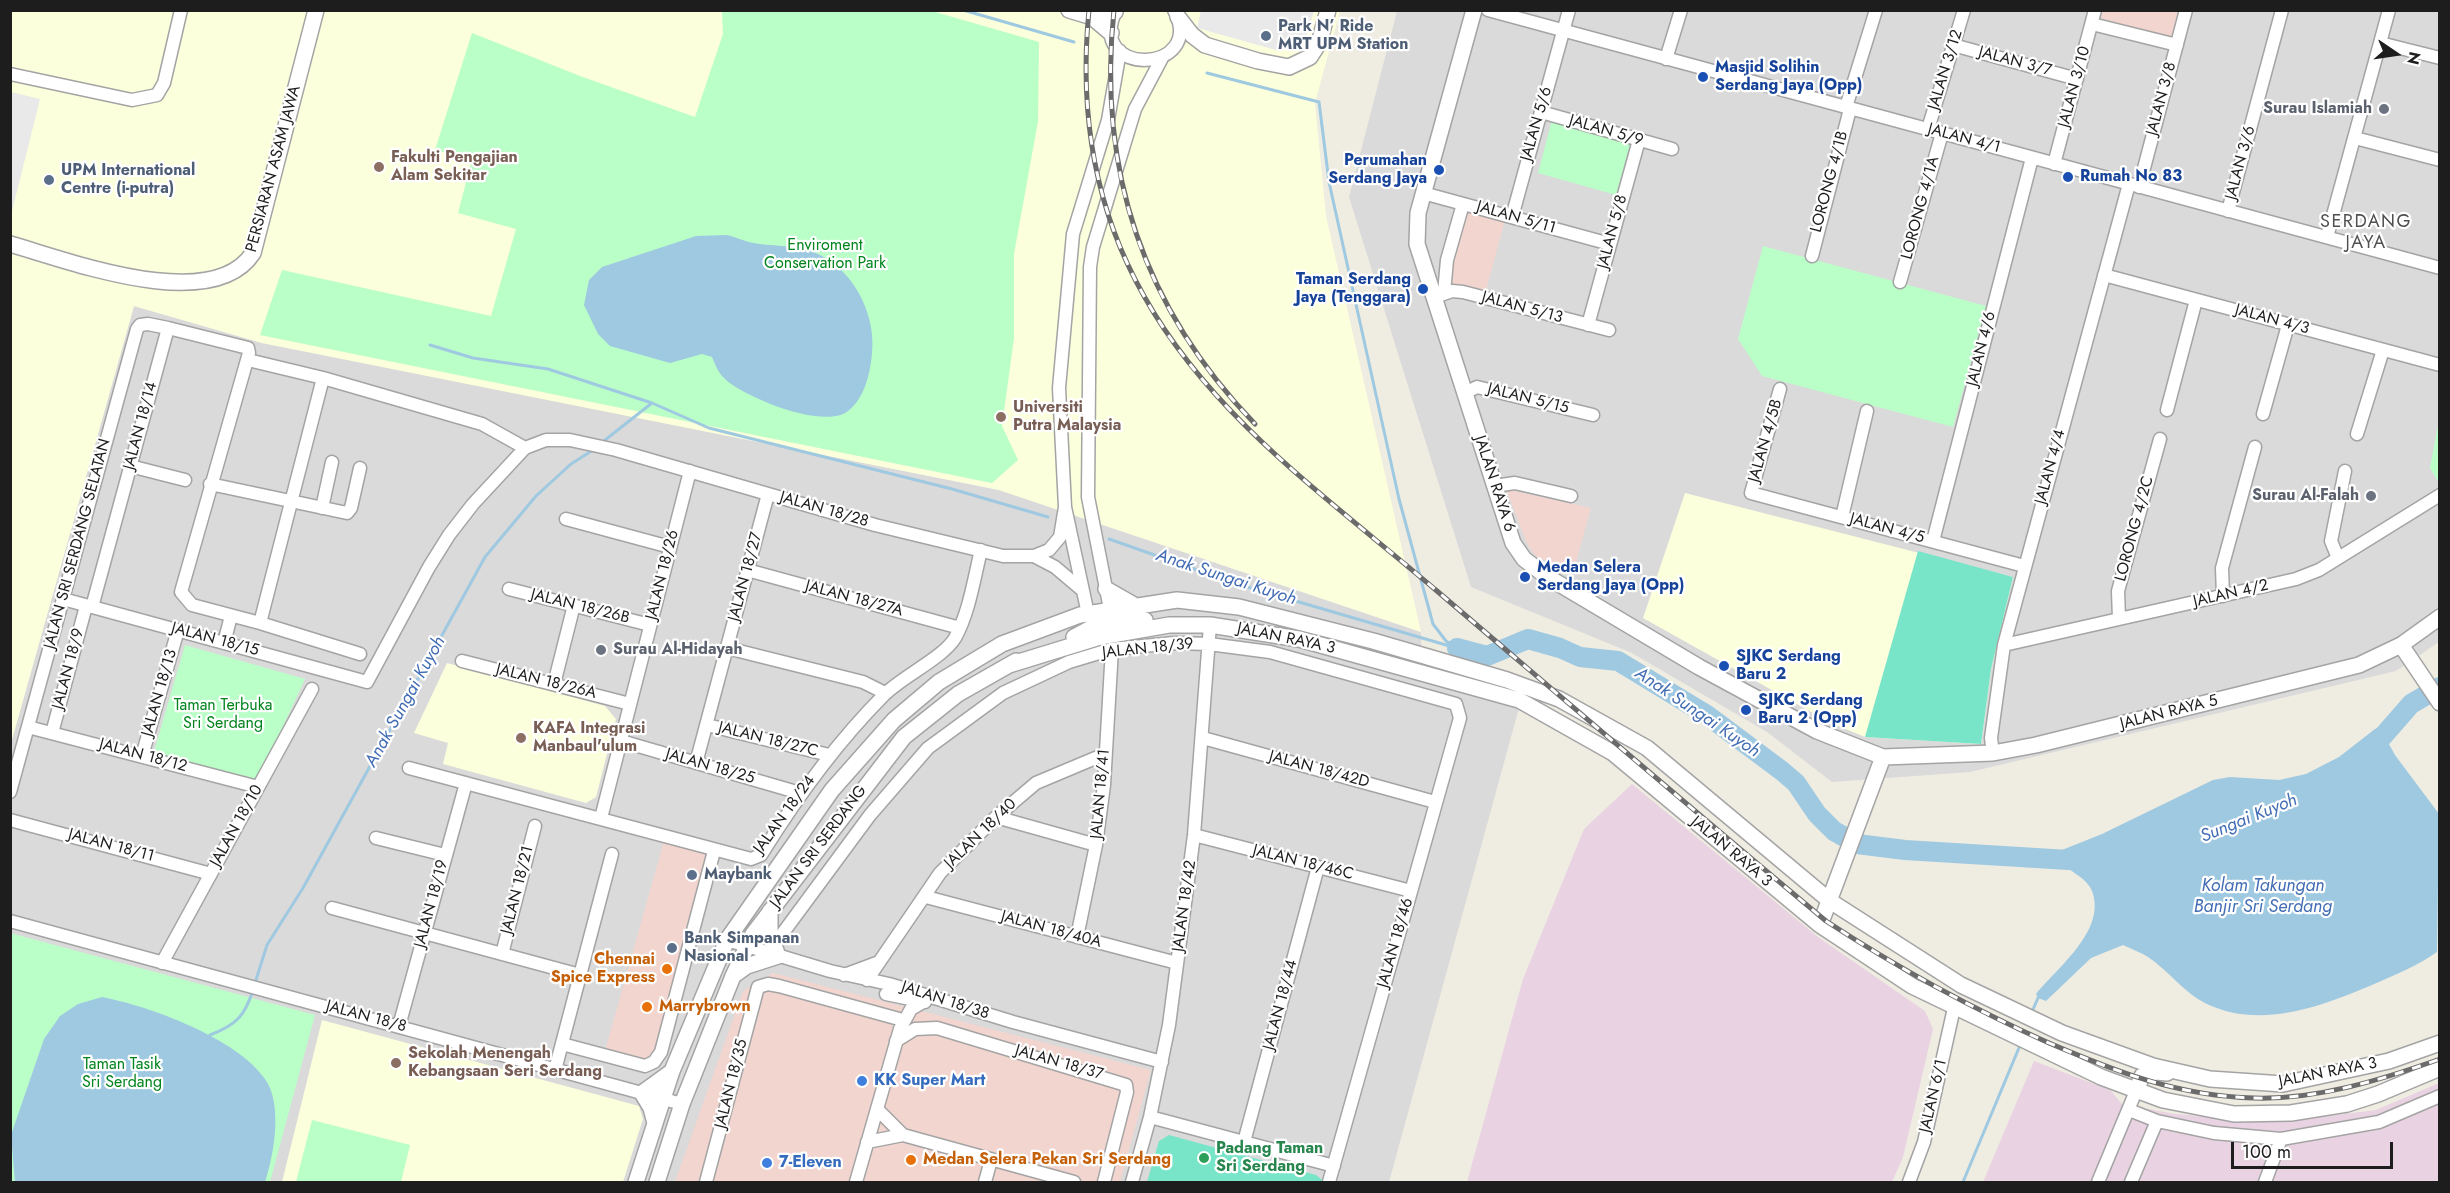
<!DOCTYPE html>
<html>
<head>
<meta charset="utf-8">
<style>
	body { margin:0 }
	#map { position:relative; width:2450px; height:1193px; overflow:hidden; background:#efece2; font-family:Jost,sans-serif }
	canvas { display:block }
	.frame { position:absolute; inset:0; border:12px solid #1d1d1d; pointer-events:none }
	.north { position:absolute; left:2366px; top:24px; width:60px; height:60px; -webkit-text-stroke:4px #fff; paint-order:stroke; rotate:103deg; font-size:16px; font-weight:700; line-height:24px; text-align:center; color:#1d1d1d }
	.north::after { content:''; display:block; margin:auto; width:21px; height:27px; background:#1d1d1d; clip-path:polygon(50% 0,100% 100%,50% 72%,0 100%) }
	.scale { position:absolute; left:2231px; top:1142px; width:162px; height:27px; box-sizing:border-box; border:3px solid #1d1d1d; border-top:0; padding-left:8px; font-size:18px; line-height:21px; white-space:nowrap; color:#1d1d1d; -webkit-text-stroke:4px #fff; paint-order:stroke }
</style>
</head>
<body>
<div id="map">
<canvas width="2450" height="1193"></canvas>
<div class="frame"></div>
<div class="north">N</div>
<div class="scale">100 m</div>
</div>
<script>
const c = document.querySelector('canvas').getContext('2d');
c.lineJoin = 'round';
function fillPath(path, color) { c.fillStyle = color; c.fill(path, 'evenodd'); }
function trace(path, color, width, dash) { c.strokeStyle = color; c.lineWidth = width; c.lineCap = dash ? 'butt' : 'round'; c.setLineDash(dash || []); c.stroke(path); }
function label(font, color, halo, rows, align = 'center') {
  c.font = font + ' Jost,sans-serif'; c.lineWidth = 4.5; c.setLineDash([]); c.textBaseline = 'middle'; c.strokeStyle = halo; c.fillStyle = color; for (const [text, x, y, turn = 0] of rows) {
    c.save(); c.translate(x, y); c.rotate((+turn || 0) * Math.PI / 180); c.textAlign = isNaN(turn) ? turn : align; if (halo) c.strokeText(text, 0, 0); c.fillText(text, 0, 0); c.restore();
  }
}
fillPath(new Path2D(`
	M1397,11H2439V642L2396,671L1970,772L1832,782L1767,732L1632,653L1471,587L1349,197Z
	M134,306L262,343L999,490L1421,632L1422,682L1519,708L1389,1182H11V743Z`), '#dbdada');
fillPath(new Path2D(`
	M2099,11H2182L2174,39L2097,21Z
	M1465,208L1505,220L1485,294L1448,285V277Z
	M1506,489L1591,508L1574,569L1538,558L1528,546Z
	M664,841L709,854L658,1051L644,1061L605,1051Z
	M773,973L1151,1070L1120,1182H675L743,991Z`), '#f2d5cf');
fillPath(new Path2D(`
	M1632,784L1818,937L1925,1011L1933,1029L1903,1157L1892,1182H1467L1523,979L1584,829Z
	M2034,1061L2110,1090L2122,1104L2175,1114L2280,1122L2376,1110L2439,1083V1182H1983Z`), '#e9d3e2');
fillPath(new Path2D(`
	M11,11H1340L1315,103L1326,216L1421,632L999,490L262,343L134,306L11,743Z
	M1685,493L2013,577L1991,669L1981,744L1865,737L1829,722L1643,618Z
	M447,663L605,706L616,719L596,797L586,803L443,764L448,743L414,733Z
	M322,1020L639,1106L643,1119L623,1182H282Z`), '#fbffdb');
fillPath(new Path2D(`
	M722,11H932L1039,42L1038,121L1014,254V338L1002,426L1018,460L992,483L260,335L282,270L491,316L516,229L458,213L472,160L435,150L472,33L580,76L695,117L723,34Z
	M1552,120L1631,141L1616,195L1538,173Z
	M1763,246L1986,306L1953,427L1762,376L1738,339Z
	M2439,420L2440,483H2439L2430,468Z
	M185,645L305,679L259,778L252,780L159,757L155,748Z
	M10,933L315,1015L270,1182H11Z
	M312,1120L410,1145L401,1182H296Z`), '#bafec8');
fillPath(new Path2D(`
	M1918,551L2013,577L1991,669L1981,744L1865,737Z
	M1169,1135L1316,1175L1325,1182H1147L1159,1141Z`), '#78e5c9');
fillPath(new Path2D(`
	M1201,11V10L1314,11L1304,44L1276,50L1197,28Z
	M11,92L40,99L11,215L10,92Z`), '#e9e9e9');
fillPath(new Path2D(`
	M727,235C735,237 744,241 753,243C771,246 789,245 807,250C850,262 877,312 872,354C870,373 865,398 848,411C824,430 747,398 726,380C718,373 716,366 712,357L702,354L670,363L610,346L598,334L584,305L589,280L602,267L696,236Z
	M2375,729L2384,735L2395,755L2439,814L2437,952C2417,966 2395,975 2372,985C2320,1007 2259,1030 2205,1003C2183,992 2168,970 2148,957C2140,952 2131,949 2123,945L2091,958L2046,1001L2038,998L2036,994C2057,968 2107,930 2092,891C2086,876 2069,873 2059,859L2062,850L2102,834L2213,780L2230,777L2279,780L2306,774L2339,757Z
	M102,997C149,1006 237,1038 265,1079C283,1104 274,1155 265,1182H15L11,1135L44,1039L60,1016L78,1004Z`), '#9ec9e1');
trace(new Path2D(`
	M963,10L1074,42
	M1207,73L1319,102L1329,182L1399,499L1433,624L1446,641L1457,648
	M430,345L473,358L548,369L652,403L709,428L952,489L1048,517
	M600,444L652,403
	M1109,539L1234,583L1453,647
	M255,983L267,945L303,888L485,557L536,496L571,464L593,450
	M2031,1014L2038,998
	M210,1035C236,1025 245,1016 253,990
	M1963,1182L2021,1043`), '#9ec9e1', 3);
trace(new Path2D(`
	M1457,648L1487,656L1528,639L1560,648L1580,657L1618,661L1707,715L1782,771L1796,783L1817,814L1834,831L1857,844L1905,850L2085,861
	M2365,751L2384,735L2411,704L2440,687`), '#9ec9e1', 20);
const minor = new Path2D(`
	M1116,10C1084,79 1208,74 1174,10
	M1488,10L2440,268
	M2092,24L2177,45
	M2380,43L2440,58
	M1953,45L2077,79
	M1666,59L1681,10
	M10,74L132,100L157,95L164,83L181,10
	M1846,107L1876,10
	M1541,112L1672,149
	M1928,129L1964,10
	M2355,138L2440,160
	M2054,164L2095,10
	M2139,187L2186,10
	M1423,193L1610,244
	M2228,211L2282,10
	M1512,217L1569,10
	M2327,237L2389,10
	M1812,256L1850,109
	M2104,275L2440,365
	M1900,282L1942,133
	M1444,293L1447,260L1463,204
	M1435,297L1452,291L1463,292L1609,330
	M1588,325L1639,140
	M248,360L323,378L482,424L525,448
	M1780,389L1751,493L2024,566
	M1465,393L1477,387L1593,415
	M2167,410L2196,300
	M2263,414L2288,325
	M2357,434L2383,350
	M130,466L185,480
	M210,484L347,513L351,508L360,468
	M1494,486L1515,483L1571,496
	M322,508L332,462
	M1842,517L1867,411
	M566,519L670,547
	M1933,541L2032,158
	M1034,556L1055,567L1081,589
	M2338,558L2331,541L2345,471
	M747,570L960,628
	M509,589L650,625
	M2223,596L2222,568L2255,447
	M63,599L367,682L429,567L449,535L473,504L525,448L546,440H570L616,450L875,525L1003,556H1034L1049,550L1060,537L1065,507
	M92,607L168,328L248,348L249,353L181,592L192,605L260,623L360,654
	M1110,609L1088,497L1090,267L1093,247L1135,109L1162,58
	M1088,614L1065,507L1059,388L1073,234L1108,120L1120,51
	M2119,619L2118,591L2160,439
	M260,623L323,378
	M224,643L231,616
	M2004,645L2296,579L2319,570L2440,495
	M727,648L863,682L885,693
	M462,661L630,704
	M554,684L574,605
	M707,725L829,755
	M28,727L258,787
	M52,733L86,606
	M1203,738L1435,802
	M621,741L800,793
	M1993,753L1991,738L2004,645L2129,184
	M142,756L178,630
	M696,763L768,494
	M409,768L751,859L761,855C797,797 835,744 884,695C901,677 943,658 955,638C969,613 974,579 981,550
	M10,792L137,329L140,325L148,324L168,328
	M996,817L1096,845
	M601,818L690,471
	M10,820L211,874
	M1194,835L1411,891
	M376,838L445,855
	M926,897L1177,963
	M332,908L580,975
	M10,921L682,1104
	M1077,937L1096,845L1104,785L1112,649
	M727,940L830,971L889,984L1013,1022L1162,1062
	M774,945L870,815L928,748L1003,693L1069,662L1112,649L1174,643L1209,644L1270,652L1456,704L1460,718L1329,1182
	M502,954L535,826
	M162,963L312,689
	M844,975L879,962
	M867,980L940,873L996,817L1036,783L1105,754
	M886,994L925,1002
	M399,1026L466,783
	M896,1041L915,1029L937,1028L1126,1085L1127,1092L1104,1182
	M562,1044L645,1066L654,1062L661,1052L714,851
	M555,1070L612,854
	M877,1109L903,1135
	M2129,1110L2157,1121L2214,1133L2281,1139L2379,1122L2440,1096
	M1150,1117L1334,1166
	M867,1142L903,1135L1074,1182
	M1244,1142L1318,867
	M706,1182L758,987L768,984L779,986L899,1019
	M856,1182L900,1029L911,1009L923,1002
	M985,1182L991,1160
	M1132,1182L1150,1117L1169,1025L1194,835L1210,625
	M1909,1182L1924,1142L1954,1008
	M2098,1182L2136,1091
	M2131,1182L2157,1121
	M2265,1182L2281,1139`);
const tertiary = new Path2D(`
	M1069,10L1092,17L1111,33
	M1474,10L1418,213L1417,244L1513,543L1524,559L1546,576L1699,667L1817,731L1883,757L1993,753L2036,745L2359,665L2401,645L2440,617
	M1092,17L1115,12
	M1178,17L1192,35L1205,45L1258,61L1289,67L1310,57L1319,43L1328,10
	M10,244C67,260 212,316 253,253L316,10
	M1106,589L1134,605
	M1094,620L1111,623L1145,620
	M1074,637L1102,622L1110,609
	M2401,645L2440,703
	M1009,665L1100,637L1169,625H1210L1299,639L1519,700L1613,753L1820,925L1912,986L2101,1077L2163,1100L2234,1114L2291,1113L2347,1104L2378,1094L2440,1068
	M1820,925L1883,757
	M733,976L747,966L778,956L770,934V911
	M2136,1091L2142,1076L2156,1072L2167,1073
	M655,1123L651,1108L642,1093L671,1072
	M636,1182L672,1071L727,940L832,790L894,720L939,682L1002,644L1080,615L1177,600L1239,607L1373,641L1507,680L1559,699L1647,748L1830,901L1961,985L2062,1033L2153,1066L2210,1079L2283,1084L2389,1061L2440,1043
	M657,1182L682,1104L733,976L753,934L904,737L958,694L1016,661`);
trace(minor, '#a4a4a4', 15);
trace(tertiary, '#a4a4a4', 18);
trace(minor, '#fff', 12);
trace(tertiary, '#fff', 15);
const rail = new Path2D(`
	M1089,10C1079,110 1094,208 1144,296C1212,418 1332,501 1437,591C1566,701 1695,812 1826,921C1898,968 1971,1008 2049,1043C2117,1072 2178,1096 2254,1098C2316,1100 2381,1080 2440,1059
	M1114,10C1097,171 1143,308 1255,424`);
trace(rail, '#6b6b6b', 5);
trace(rail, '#fff', 3, [9]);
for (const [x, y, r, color] of [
	[1266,36,6,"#5c6f8a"],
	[1703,77,6,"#1a4fb4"],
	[2384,109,6,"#6b7280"],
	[379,167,6,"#8d6e63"],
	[1439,170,6,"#1a4fb4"],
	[2068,177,6,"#1a4fb4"],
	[49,180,6,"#5c6f8a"],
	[1423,289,6,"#1a4fb4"],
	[1001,417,6,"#8d6e63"],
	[2371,496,6,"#6b7280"],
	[1525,577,6,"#1a4fb4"],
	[601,650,6,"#6b7280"],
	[1724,666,6,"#1a4fb4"],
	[1746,710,6,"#1a4fb4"],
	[521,738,6,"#8d6e63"],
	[692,875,6,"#5c6f8a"],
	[672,948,6,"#5c6f8a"],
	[667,969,6,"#e8710a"],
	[647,1007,6,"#e8710a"],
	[396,1063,6,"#8d6e63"],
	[862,1081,6,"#3f7fe0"],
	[1204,1158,6,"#2e9e5b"],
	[911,1160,6,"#e8710a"],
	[767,1163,6,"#3f7fe0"]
]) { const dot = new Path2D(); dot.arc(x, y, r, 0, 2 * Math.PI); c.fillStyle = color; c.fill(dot); trace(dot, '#fff', 2); }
label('bold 16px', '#4e5e75', '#fff', [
	["Park N’ Ride",1278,27],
	["MRT UPM Station",1278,45],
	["UPM International",61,171],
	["Centre (i-putra)",61,189],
	["Maybank",704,875],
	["Bank Simpanan",684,939],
	["Nasional",684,957]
], 'left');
label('16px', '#1d1d1d', '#fff', [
	["JALAN 3/7",2015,62,15],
	["JALAN 3/12",1946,70,-73],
	["JALAN 3/10",2075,87,-75],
	["JALAN 3/8",2162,99,-75],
	["JALAN 5/6",1537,124,-74],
	["JALAN 5/9",1606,131,16],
	["JALAN 4/1",1964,139,15],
	["JALAN 3/6",2241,163,-75],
	["PERSIARAN ASAM JAWA",274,169,-75],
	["LORONG 4/1B",1830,182,-75],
	["LORONG 4/1A",1921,208,-75],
	["JALAN 5/11",1516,218,16],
	["JALAN 5/8",1613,232,-75],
	["JALAN 5/13",1522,308,15],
	["JALAN 4/3",2272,320,15],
	["JALAN 4/6",1982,349,-76],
	["JALAN 5/15",1528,399,14],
	["JALAN 18/14",141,426,-75],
	["JALAN 4/5B",1766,441,-74],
	["JALAN 4/4",2051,467,-75],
	["JALAN RAYA 6",1494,484,72],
	["JALAN 18/28",824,510,16],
	["JALAN 4/5",1887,529,15],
	["LORONG 4/2C",2135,529,-75],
	["JALAN SRI SERDANG SELATAN",78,544,-75],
	["JALAN 18/26",663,575,-76],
	["JALAN 18/27",746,577,-75],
	["JALAN 4/2",2231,594,-13],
	["JALAN 18/27A",854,599,15],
	["JALAN 18/26B",580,607,14],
	["JALAN RAYA 3",1286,639,12],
	["JALAN 18/15",215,640,15],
	["JALAN 18/39",1148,649,-6],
	["JALAN 18/9",69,669,-75],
	["JALAN 18/26A",546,682,14],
	["JALAN 18/13",160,693,-74],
	["JALAN RAYA 5",2169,713,-14],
	["JALAN 18/27C",768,740,14],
	["JALAN 18/12",143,756,15],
	["JALAN 18/25",710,767,16],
	["JALAN 18/42D",1319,770,15],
	["JALAN 18/41",1101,794,-85],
	["JALAN 18/24",785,815,-54],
	["JALAN 18/10",237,826,-61],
	["JALAN 18/40",981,834,-44],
	["JALAN 18/11",111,846,15],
	["JALAN SRI SERDANG",819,847,-53],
	["JALAN RAYA 3",1731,852,40],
	["JALAN 18/46C",1303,863,14],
	["JALAN 18/21",518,890,-76],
	["JALAN 18/19",432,904,-75],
	["JALAN 18/42",1185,906,-82],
	["JALAN 18/40A",1051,930,15],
	["JALAN 18/46",1396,943,-74],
	["JALAN 18/38",945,1001,18],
	["JALAN 18/44",1281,1005,-75],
	["JALAN 18/8",366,1017,15],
	["JALAN 18/37",1059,1063,16],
	["JALAN RAYA 3",2328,1073,-11],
	["JALAN 18/35",732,1084,-76],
	["JALAN 6/1",1934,1096,-77]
]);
label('bold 16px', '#164399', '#fff', [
	["Masjid Solihin",1715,68],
	["Serdang Jaya (Opp)",1715,86],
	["Perumahan",1427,161,"right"],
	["Serdang Jaya",1427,179,"right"],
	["Rumah No 83",2080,177],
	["Taman Serdang",1411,280,"right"],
	["Jaya (Tenggara)",1411,298,"right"],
	["Medan Selera",1537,568],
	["Serdang Jaya (Opp)",1537,586],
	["SJKC Serdang",1736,657],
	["Baru 2",1736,675],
	["SJKC Serdang",1758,701],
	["Baru 2 (Opp)",1758,719]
], 'left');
label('bold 16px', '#5b616d', '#fff', [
	["Surau Islamiah",2372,109],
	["Surau Al-Falah",2359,496],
	["Surau Al-Hidayah",613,650,"left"]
], 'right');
label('bold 16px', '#785e54', '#fff', [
	["Fakulti Pengajian",391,158],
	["Alam Sekitar",391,176],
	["Universiti",1013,408],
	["Putra Malaysia",1013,426],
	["KAFA Integrasi",533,729],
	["Manbaul'ulum",533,747],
	["Sekolah Menengah",408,1054],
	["Kebangsaan Seri Serdang",408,1072]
], 'left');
label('16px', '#02841d', '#fff', [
	["Enviroment",825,246],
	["Conservation Park",825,264],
	["Taman Terbuka",223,706],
	["Sri Serdang",223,724],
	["Taman Tasik",122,1065],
	["Sri Serdang",122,1083]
]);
label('bold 16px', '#c56008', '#fff', [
	["Chennai",655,960,"right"],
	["Spice Express",655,978,"right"],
	["Marrybrown",659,1007],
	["Medan Selera Pekan Sri Serdang",923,1160]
], 'left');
label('bold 16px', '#366cbe', '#fff', [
	["KK Super Mart",874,1081],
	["7-Eleven",779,1163]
], 'left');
label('bold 16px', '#27864d', '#fff', [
	["Padang Taman",1216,1149],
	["Sri Serdang",1216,1167]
], 'left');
c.letterSpacing = '1.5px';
label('18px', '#505050', '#fff', [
	["SERDANG",2366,223],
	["JAYA",2366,244]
]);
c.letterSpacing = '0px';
label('italic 18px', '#426db4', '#fff', [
	["Anak Sungai Kuyoh",1226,578,18],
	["Anak Sungai Kuyoh",406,702,-61],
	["Anak Sungai Kuyoh",1697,713,34],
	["Sungai Kuyoh",2249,819,-22],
	["Kolam Takungan",2263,887],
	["Banjir Sri Serdang",2263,908]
]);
</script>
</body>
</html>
